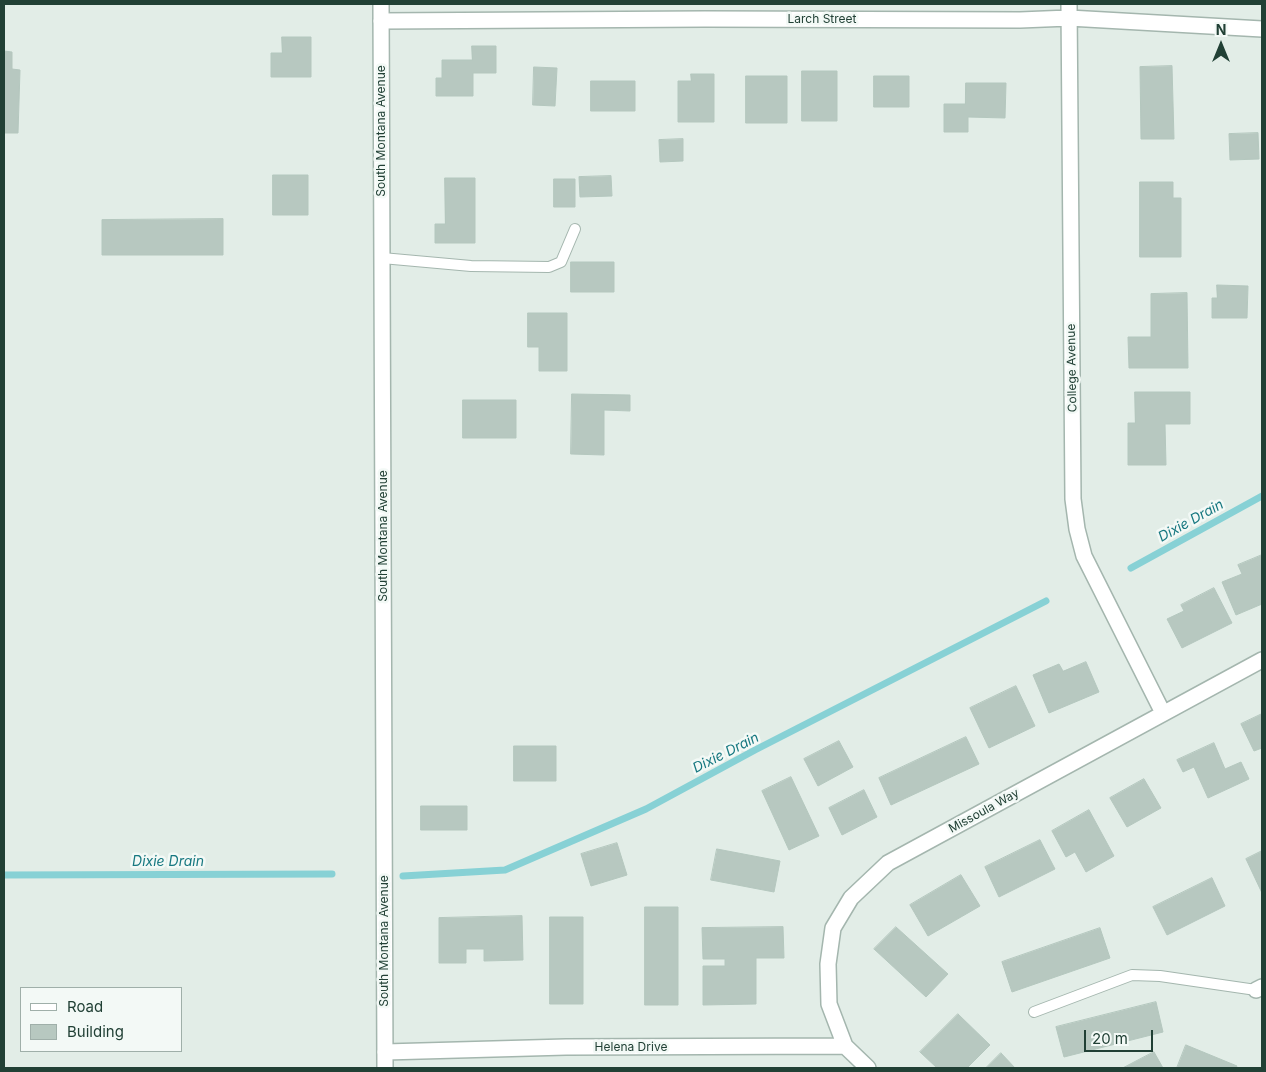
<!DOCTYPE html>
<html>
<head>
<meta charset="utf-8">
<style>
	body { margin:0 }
	#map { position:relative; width:1266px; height:1072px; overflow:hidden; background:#e2ede7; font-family:Inter,sans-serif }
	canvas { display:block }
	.frame { position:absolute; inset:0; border:5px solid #214035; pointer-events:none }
	.legend { position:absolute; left:20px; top:987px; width:162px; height:65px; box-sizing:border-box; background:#f3f9f6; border:1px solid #9fafa9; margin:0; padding:6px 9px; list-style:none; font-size:15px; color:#214035 }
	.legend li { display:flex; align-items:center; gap:10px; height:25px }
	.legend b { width:25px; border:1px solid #9fafa9 }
	.north { position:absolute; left:1196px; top:20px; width:50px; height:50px; -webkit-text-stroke:4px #f3f9f6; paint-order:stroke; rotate:0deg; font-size:14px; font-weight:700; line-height:20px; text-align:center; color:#214035 }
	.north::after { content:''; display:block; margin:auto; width:18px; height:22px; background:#214035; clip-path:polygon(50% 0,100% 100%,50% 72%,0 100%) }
	.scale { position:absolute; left:1084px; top:1030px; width:69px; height:22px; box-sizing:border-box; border:2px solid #214035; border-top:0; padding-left:6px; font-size:15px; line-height:18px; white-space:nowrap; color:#214035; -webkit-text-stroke:4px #f3f9f6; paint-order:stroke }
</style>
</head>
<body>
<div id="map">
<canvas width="1266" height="1072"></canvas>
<div class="frame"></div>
<ul class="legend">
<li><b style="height:6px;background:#fff"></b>Road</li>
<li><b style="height:14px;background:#b7c8c0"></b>Building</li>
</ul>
<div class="north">N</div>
<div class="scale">20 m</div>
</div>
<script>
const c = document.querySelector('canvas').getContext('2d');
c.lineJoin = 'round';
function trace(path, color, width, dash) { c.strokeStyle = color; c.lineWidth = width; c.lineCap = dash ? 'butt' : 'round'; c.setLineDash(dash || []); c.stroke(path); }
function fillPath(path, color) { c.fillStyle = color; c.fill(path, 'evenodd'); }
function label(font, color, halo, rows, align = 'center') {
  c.font = font + ' Inter,sans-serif'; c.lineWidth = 5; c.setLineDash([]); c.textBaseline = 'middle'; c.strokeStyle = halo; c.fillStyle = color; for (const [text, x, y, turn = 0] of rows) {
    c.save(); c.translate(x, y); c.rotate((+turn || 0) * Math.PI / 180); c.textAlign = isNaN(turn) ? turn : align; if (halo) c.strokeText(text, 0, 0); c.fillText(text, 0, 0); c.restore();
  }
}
trace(new Path2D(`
	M1131,568L1262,496
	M4,875L332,874
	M403,876L505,870L646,809L755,750L1046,601`), '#87d1d5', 7);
const building = new Path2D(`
	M282,37H311V77H271V53H282Z
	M472,46H496V73H473V96H436V78H442V60H472Z
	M4,51L12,52V69L20,70L18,133H4Z
	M1172,66L1174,139H1141L1140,67Z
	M534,67L557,68L555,106L533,105Z
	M802,71H837V121H802Z
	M691,74H714V122H678V81H691Z
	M746,76H787V123H746Z
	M874,76H909V107H874Z
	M591,81H635V111H591Z
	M966,83H1006L1005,118L968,117V132H944V104H965Z
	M1258,133L1259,159L1230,160L1229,134Z
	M683,139V161L660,162L659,140Z
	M273,175H308V215H273Z
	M611,176L612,196L580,197L579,177Z
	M445,178H475V243H435V224H445Z
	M554,179H575V207H554Z
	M1140,182H1173V198H1181V257H1140Z
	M223,219V255H102V220Z
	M571,262H614V292H571Z
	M1217,285L1248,286L1247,318H1212V298H1217Z
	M1187,293L1188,368H1129L1128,337H1151V294Z
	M528,313H567V371H539V347H528Z
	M1135,392H1190V424H1165L1166,465H1128V423H1135Z
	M572,394L630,395V411L604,410V455L571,454Z
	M463,400H516V438H463Z
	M1262,555V604L1236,615L1222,582L1242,574L1238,565Z
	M1214,588L1232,623L1182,648L1167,619L1184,611L1181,605Z
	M1086,662L1099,692L1049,713L1033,675L1059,664L1063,671Z
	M1016,686L1035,726L989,748L970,708Z
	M1262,714V748L1254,751L1241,724Z
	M966,737L979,764L891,805L879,778Z
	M839,741L853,767L818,786L804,759Z
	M1214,743L1225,769L1241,762L1249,779L1208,798L1194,767L1183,772L1177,760Z
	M514,746H556V781H514Z
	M791,777L819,836L789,850L762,791Z
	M1144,779L1161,808L1127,827L1110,798Z
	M864,790L877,817L842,835L829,808Z
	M421,806H467V830H421Z
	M1089,810L1114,856L1086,872L1075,852L1066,857L1052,831Z
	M1040,840L1055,869L999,897L985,867Z
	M617,843L627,875L591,886L581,854Z
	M717,849L780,861L774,892L711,880Z
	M1262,851V893L1246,859Z
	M961,875L980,906L928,936L910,905Z
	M1212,878L1225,906L1167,935L1153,907Z
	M645,907H678V1005H645Z
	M522,916L523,960L484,961V949H466V963H439V918Z
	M550,917H583V1004H550Z
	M783,927L784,958H756V1004L703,1005V966H725V959H703L702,928Z
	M896,927L948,974L926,997L874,949Z
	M1100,928L1110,958L1012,992L1002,962Z
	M1156,1002L1163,1032L1064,1057L1056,1027Z
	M958,1014L990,1045L967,1068H937L920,1052Z
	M1186,1045L1237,1066L1236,1068H1177Z
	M1154,1052L1163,1068H1123Z
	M1001,1053L1015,1068H986Z`);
fillPath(building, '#b7c8c0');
trace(building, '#b4c7be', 1);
const service = new Path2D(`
	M382,258L471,266L549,267L561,262L575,229
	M1034,1012L1132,975L1160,976L1256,990`);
const minor = new Path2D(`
	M1069,4L1073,499L1077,529L1084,556L1163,713
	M381,21L705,19L1020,20L1069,18L1262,29
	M1256,990L1262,987
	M845,1046L829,1004L828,964L833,928L851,898L888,863L1262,660
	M385,1052L566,1047L845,1046L868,1068`);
const tertiary = new Path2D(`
	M381,4L385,1068`);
trace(service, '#a4b6ae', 12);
trace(minor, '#a4b6ae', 18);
trace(tertiary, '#a4b6ae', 18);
trace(service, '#fff', 10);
trace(minor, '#fff', 15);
trace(tertiary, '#fff', 15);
label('12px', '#214035', '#f3f9f6', [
	["Larch Street",822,19],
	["South Montana Avenue",381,131,-90],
	["College Avenue",1072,368,-91],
	["South Montana Avenue",383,536,-90],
	["Missoula Way",984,811,-29],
	["South Montana Avenue",384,941,-90],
	["Helena Drive",631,1047]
]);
label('italic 14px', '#177880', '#f3f9f6', [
	["Dixie Drain",1191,521,-29],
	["Dixie Drain",726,753,-27],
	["Dixie Drain",168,862]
]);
</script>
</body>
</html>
